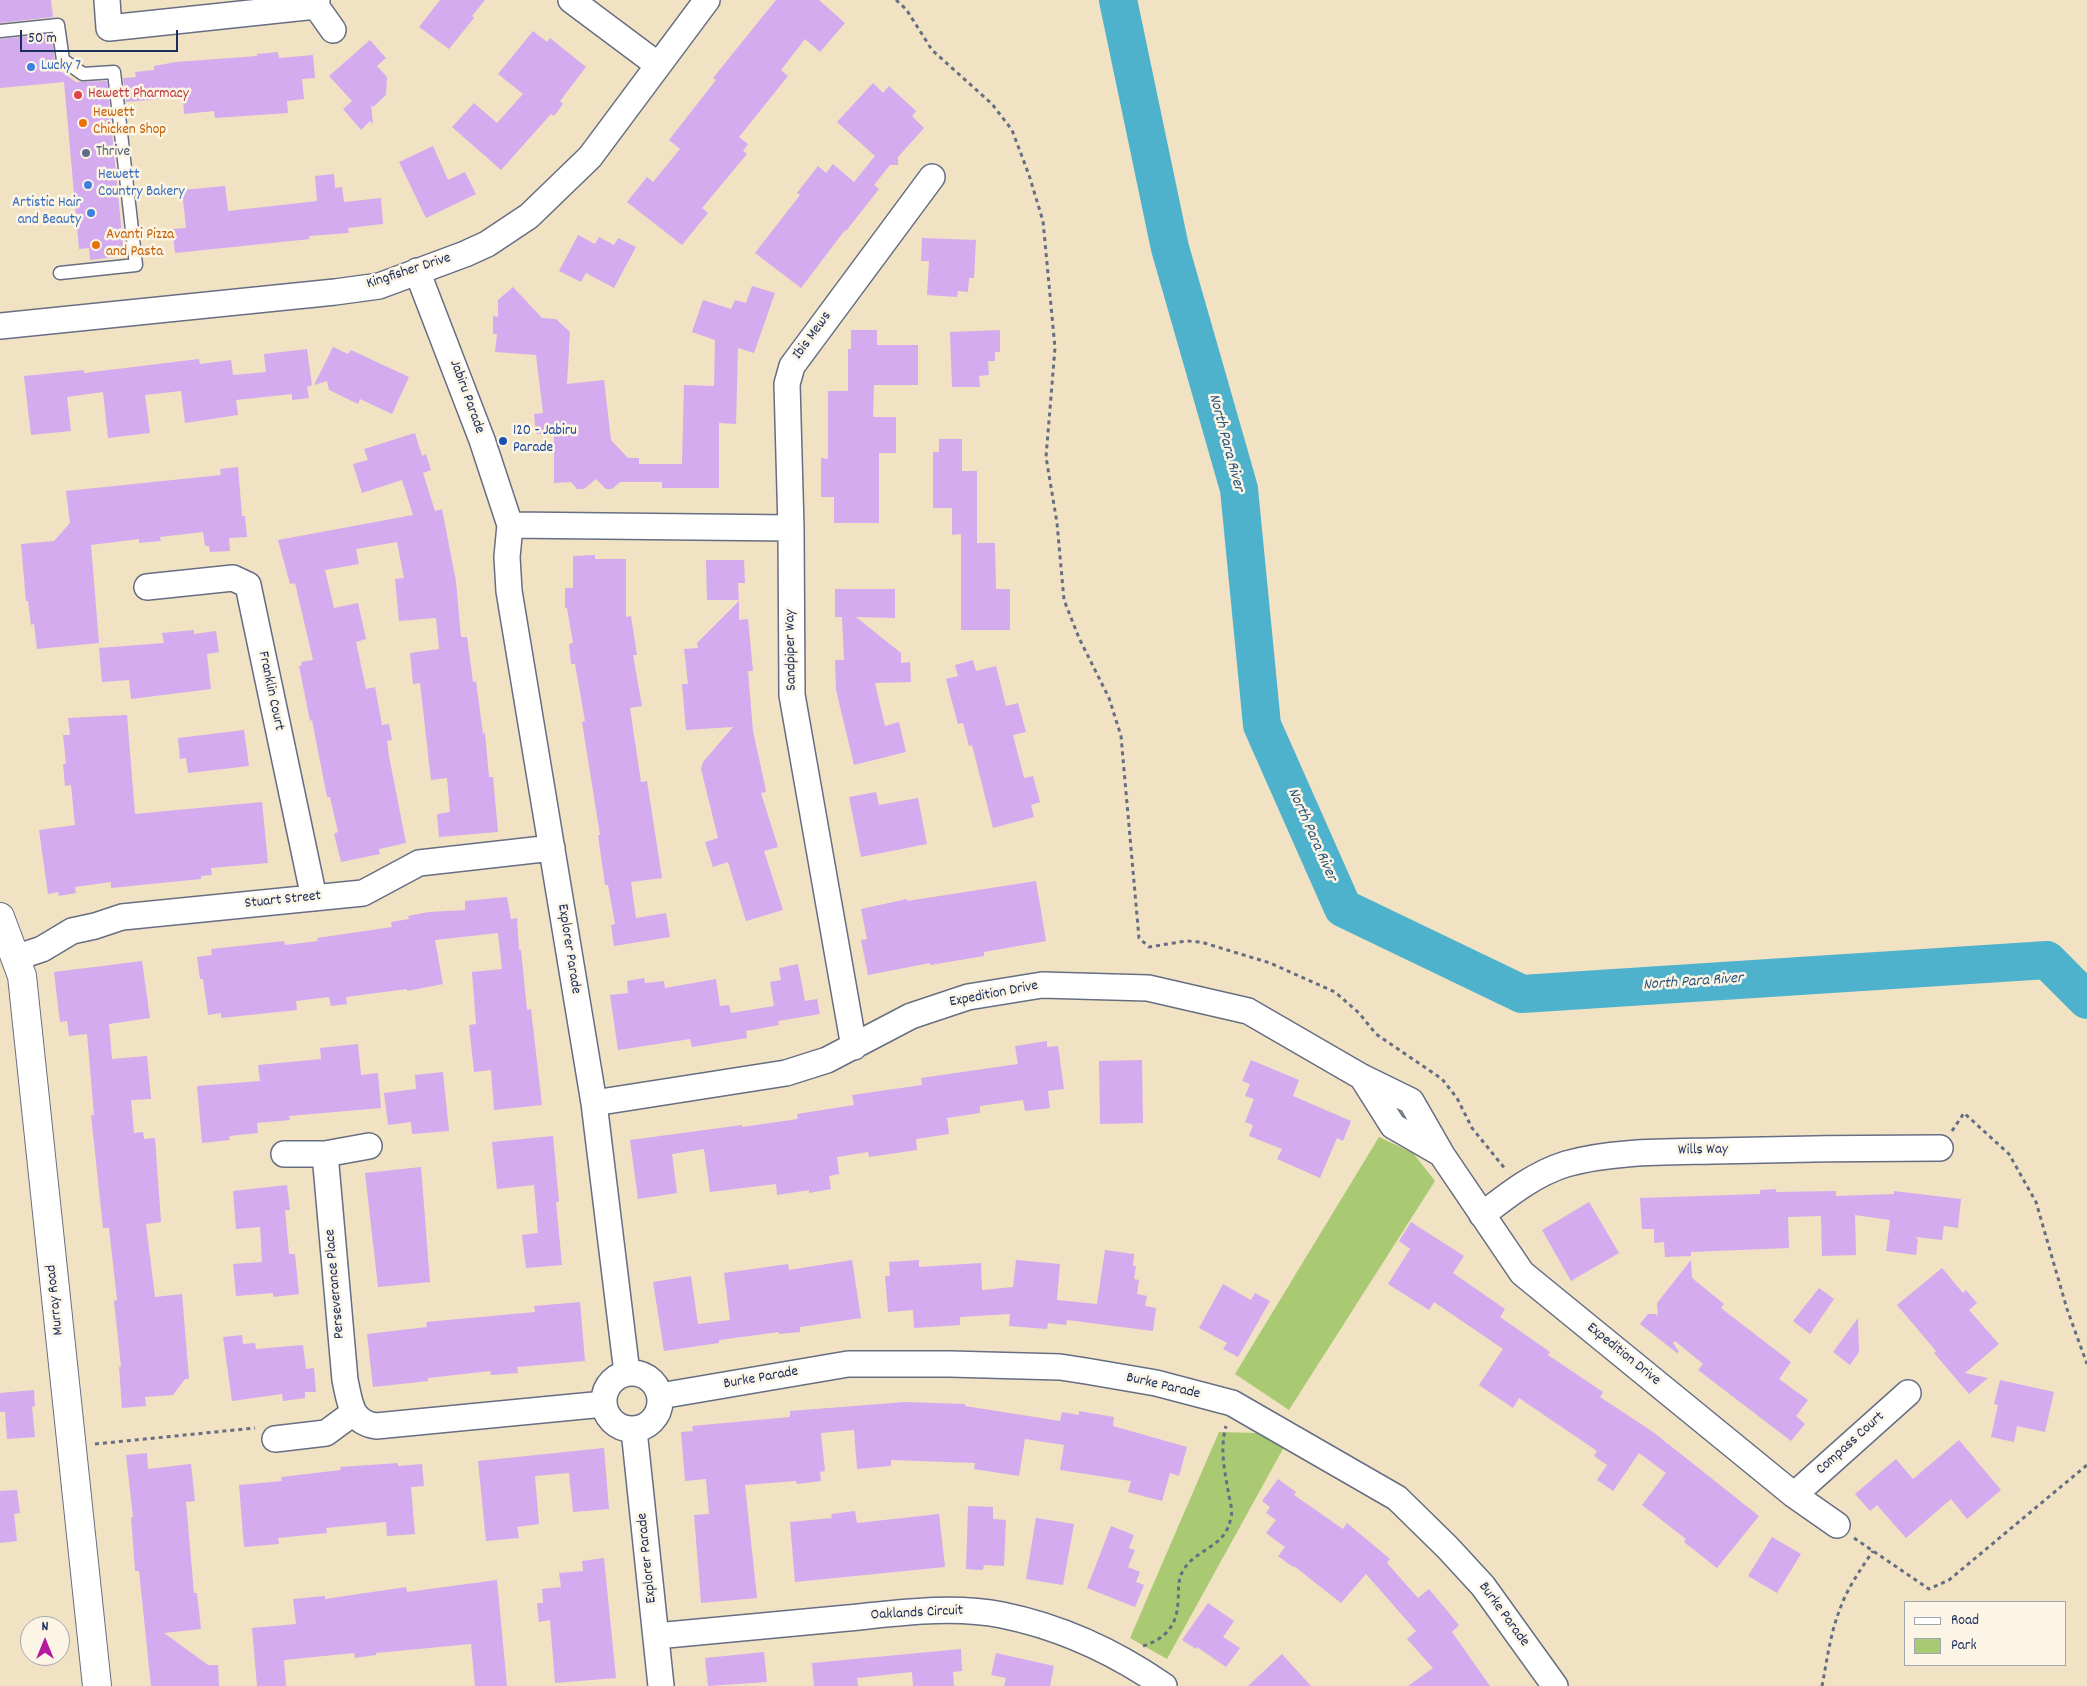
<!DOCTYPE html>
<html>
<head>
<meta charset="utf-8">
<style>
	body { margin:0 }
	#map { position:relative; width:2087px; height:1686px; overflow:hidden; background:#f1e2c4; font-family:Dekko,sans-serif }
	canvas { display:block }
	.legend { position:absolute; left:1904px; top:1601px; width:162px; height:65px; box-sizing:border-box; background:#fcf5e5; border:1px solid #a2a6af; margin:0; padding:6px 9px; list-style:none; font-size:15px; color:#1b2f5e }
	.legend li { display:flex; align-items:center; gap:10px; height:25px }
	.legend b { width:25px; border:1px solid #a2a6af }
	.north { position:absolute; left:20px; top:1616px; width:50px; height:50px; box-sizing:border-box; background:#fcf5e5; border:1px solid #a2a6af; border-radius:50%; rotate:0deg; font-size:14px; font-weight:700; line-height:20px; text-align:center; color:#1b2f5e }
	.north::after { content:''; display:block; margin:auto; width:18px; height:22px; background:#b5179e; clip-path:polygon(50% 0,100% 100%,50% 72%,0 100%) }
	.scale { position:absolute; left:20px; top:30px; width:158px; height:22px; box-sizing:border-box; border:2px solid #1b2f5e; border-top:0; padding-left:6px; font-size:15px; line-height:18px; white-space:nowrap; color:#1b2f5e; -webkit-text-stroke:4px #fcf5e5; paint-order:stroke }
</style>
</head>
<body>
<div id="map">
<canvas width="2087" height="1686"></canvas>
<ul class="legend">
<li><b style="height:6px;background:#fff"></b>Road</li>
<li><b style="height:14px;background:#a9ca73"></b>Park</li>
</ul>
<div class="north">N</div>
<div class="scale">50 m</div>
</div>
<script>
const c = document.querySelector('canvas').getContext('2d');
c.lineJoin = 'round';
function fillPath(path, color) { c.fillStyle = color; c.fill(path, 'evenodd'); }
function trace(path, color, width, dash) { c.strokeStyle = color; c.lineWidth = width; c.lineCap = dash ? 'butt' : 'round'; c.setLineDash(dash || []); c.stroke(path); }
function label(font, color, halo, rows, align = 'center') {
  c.font = font + ' Dekko,sans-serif'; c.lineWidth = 5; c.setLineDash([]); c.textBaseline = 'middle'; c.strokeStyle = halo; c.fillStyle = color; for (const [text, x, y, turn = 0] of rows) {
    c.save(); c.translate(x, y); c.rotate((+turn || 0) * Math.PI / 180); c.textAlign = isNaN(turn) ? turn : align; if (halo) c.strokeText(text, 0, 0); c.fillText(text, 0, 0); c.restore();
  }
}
fillPath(new Path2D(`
	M1379,1137L1413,1153L1435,1181L1289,1410L1235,1374Z
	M1219,1432L1257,1433L1284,1447L1167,1659L1130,1638Z`), '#a9ca73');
trace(new Path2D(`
	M1118,0L1170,248L1239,489L1262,725L1343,908L1522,994L2047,960L2087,1000`), '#4eb2cd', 38);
fillPath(new Path2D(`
	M0,0H51L53,17L0,23Z
	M440,0H485L472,16L474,18L449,49L419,27Z
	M776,0H819L845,23L820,52L805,39L781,70L788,76L739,137L748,144L743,151L747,154L702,208L708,213L682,245L627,202L647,177L653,182L680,149L669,140L716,80L713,78Z
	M533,31L547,42L550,38L586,67L560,101L563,104L554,116L551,114L501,170L452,127L474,103L497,123L523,94L498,74Z
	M51,34L55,62L59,70L76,82L107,81L124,256L90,260L89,248L79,249L64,82L0,88V39Z
	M370,40L386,58L377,66L387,77L386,95L373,107L371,104L373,124L370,121L361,130L343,109L352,101L329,76Z
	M278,52L279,58L313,55L315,78L302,79L304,99L287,101L288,113L215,118L214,111L184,114L183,97L126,102L123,78L136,77L135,72L154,70V66L176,62L257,56V54Z
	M873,83L883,93L889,86L916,111L912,116L924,128L898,157V165H890L874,185L879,189L846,231L845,230L801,288L755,253L800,195L797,193L818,166L826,173L833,164L854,182L875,156L837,122Z
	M433,146L448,180L465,172L476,194L426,218L399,162Z
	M334,174L335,188L342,187L344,202L381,198L383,224L348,228L349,233L309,236L310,239L175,253L172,229L186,228L182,190L225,186L228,211L317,201L315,176Z
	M578,235L595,244L599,237L614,245L618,238L636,247L614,288L586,273L581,282L559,271Z
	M922,238L976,240L974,278H969L968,292L958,291L957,297L927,295L929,261H921Z
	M752,286L775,293L754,353L738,348L736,424L719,423V488H662V482H620L612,489H606L596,479L584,489H577L571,482L554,483V432L536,434L534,414L543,413L536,355L495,352L497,334H493V316L498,317V300L513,287L542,318L556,319L570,332L567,384L604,380L611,440L628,458H639V464H682L684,385L714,386L715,340L692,332L703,300L731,309L735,300L746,303Z
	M851,330H877V345H918V385H874L873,417H896V453H879V523H834V497H821V458L828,459V391H848V349H851Z
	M1000,330V352H995V361H988L989,375L979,376L980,387H952L950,332Z
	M333,347L348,354L351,350L409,377L392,414L360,399L358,404L329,390L327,381L314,385Z
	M307,349L312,385L307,387L309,398L292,400V394L236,400L238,415L185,423L181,391L145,395L150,433L108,438L103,392L67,397L71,431L31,435L24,376L84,370V373L199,359L200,364L231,360L233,375L266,372L264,354Z
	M415,433L422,456L426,454L431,470L423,473L435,511L442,509L456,581L461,637H467L473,682L476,681L483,734L485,733L489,777H493L498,832L439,837L437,814L450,812L447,778L431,780L420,683L413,684L410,653L439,649L436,618L399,621L395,579L404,578L397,542L356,549L359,564L325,570L334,608L358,603L366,639L356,642L366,689L375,687L382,725L389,724L392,740L387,741L389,756L406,843L379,849L380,854L341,862L334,834L338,832L330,797H327L312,720L310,721L299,666L302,665L301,662L313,660L295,583L290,584L278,540L413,515L402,480L362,493L353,464L368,460L364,449Z
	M939,439H962V471H977V543H995L996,589H1010V630H961V534L952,535V508H933V452H939Z
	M238,467L242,516H245L247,537L229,538L230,551L210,552L209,546H205L203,532L160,537L161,541L139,543V539L91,545L99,643L37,649L34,624L31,625L28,601H26L21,544L54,541L70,523L66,491L221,475L220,469Z
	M595,555V559H626V617L631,616L637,655H633L642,706L630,708L641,782L647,781L662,878L631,882L636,918L666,913L670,937L614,946L611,925L615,924L608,885H605L598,835H600L582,722L585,721L575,664H571L569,644L573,643L567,608H565V588H573V556Z
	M706,560H744L745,583H738L739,600H707Z
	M835,589H895V618L856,617L901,653V663L910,662L911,682L875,683L885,726L899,722L906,752L854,765L836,690L835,660H844L842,617H835Z
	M739,601V620L748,619L753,671H748L753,731L765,786L766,792L761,793L778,847L764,851L783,910L746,921L728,862L713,867L705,842L718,838L701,769L703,762L733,727L686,730L682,684H688L684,649L698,648L697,643Z
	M194,630V634L216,631L219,652L207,654L211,689L131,699L129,680L102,682L99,648L164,643L162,633Z
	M973,660L976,671L996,666L1006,706L1018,703L1026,732L1013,735L1024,778L1033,776L1040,802L1031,805L1034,817L993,828L972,745L969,746L963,723L958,724L946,679L958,676L955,665Z
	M127,715L135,814L262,802L268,863L211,868L212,875L201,876V879L111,888V882L75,887L76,893L59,896L58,892L48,894L39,830L75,825L71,785L65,786L63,764H66L63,735H70L68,718Z
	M244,730L249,766L188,773L186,758L180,759L178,738Z
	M876,792L879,805L918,798L927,844L861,857L849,797Z
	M1036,881L1046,941L984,952V956L930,965V963L868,975L861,940L867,939L861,909L907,899V901Z
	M507,897L511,919L517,918L519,950H521L527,1010L531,1009L542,1105L494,1110L491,1070L474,1072L469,1025L476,1024L472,972L502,969L498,933L435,940L443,984L407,991V989L346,997L347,1004L331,1006L329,997L296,1001L297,1010L221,1018V1013L208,1015L203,979H200L197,957L212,955L211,949L284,941L285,945L318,941L317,938L392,927L391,922L409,919L408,916L429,912L465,910V901Z
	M142,961L150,1018L109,1024L112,1059L147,1056L151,1099L131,1100L134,1133L143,1132L144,1139L155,1138L161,1222L146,1224L155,1297L182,1294L189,1379H185L173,1395L145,1397L146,1406L122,1408L119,1367H121L114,1301L117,1300L109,1228H103L91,1115H94L87,1034L69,1036L67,1021L60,1022L54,972Z
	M798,964L805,1001L817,999L820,1014L778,1021L779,1025L746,1031L747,1038L692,1047L690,1039L618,1050L610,995L628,993L627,981L644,978L645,983L664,981L665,988L716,979L720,1006L729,1005L731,1013L774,1006L770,982L781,980L779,968Z
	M1047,1041V1047L1058,1046L1064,1089L1048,1091L1050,1108L1025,1111L1023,1100L980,1106V1113L947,1118L949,1134L916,1139L917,1150L869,1157L868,1152L837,1157L839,1174L829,1176L831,1189L809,1193V1190L777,1195L776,1184L710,1192L704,1149L672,1154L677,1193L638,1199L630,1140L742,1125V1127L798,1119L797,1114L854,1105L852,1095L922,1085L921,1078L1018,1064L1015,1046Z
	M358,1044L361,1075L378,1073L381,1108L289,1116L290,1120L257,1123L258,1133L229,1136L230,1140L202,1143L197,1086L260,1081L258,1065L321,1059L320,1048Z
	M1142,1060L1143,1123L1100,1124L1099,1061Z
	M1251,1060L1299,1080L1293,1096L1351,1121L1343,1141L1337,1138L1320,1178L1277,1159L1282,1149L1249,1136L1253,1125L1245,1122L1254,1099L1245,1096L1250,1084L1242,1081Z
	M443,1072L449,1131L412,1134L411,1122L388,1125L384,1093L416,1089L415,1075Z
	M553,1136L559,1202H556L562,1265L526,1268L522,1235L538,1233L534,1185L497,1189L492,1142Z
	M421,1167L430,1282L378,1287L365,1173Z
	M287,1185L290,1210H285L289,1254H295L299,1294L273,1297V1293L236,1296L233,1264L262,1262L260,1227L236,1229L233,1191Z
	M1776,1189V1192L1836,1191V1196L1894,1194V1191L1961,1199L1958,1228L1944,1226L1942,1240L1916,1237L1918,1240L1916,1255L1886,1251L1890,1220L1855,1215L1856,1255L1822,1256L1821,1216L1788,1217L1789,1248L1691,1252V1256L1665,1257L1664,1242L1654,1243V1229H1642L1640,1198L1760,1194V1190Z
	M1589,1202L1619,1253L1571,1281L1542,1230Z
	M1411,1222L1464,1256L1453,1273L1505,1309L1500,1317L1550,1352L1548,1355L1603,1392L1600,1397L1653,1432L1759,1516L1717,1568L1684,1542L1686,1539L1642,1505L1666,1473L1639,1453L1613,1491L1597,1480L1607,1465L1594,1456L1597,1451L1519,1398L1513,1408L1479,1385L1503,1349L1434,1302L1429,1310L1388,1284L1410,1249L1399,1241Z
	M1105,1250L1134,1254L1133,1266H1136L1134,1279L1139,1280L1137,1294L1147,1296L1145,1306L1156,1308L1153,1331L1067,1320L1066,1325L1048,1323L1047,1329L1009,1326L1010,1314L960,1317V1325L914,1328L913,1310L888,1312L885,1276H890L889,1262L919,1260V1267L981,1263L982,1290L1013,1287L1016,1260L1060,1264L1057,1300L1097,1304Z
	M852,1260L861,1318L800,1327V1332L779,1334V1332L719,1340V1343L664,1351L653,1282L691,1276L698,1324L730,1320L724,1273L788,1264L789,1270Z
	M1691,1260L1692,1278L1724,1304L1721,1308L1791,1362L1779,1379L1808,1400L1796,1416L1805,1424L1791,1441L1698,1370L1703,1364L1675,1341L1673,1343L1679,1352L1677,1353L1640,1324L1648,1314H1656L1658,1317L1657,1303Z
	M1942,1268L1963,1293L1966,1290L1977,1303L1969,1310L1999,1344L1965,1373L1988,1378L1969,1394L1934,1353L1936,1351L1897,1305Z
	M1223,1284L1251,1300L1255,1293L1270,1301L1238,1357L1223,1349L1227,1343L1199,1328Z
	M1819,1288L1834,1299L1810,1334L1793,1321Z
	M580,1302L585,1361L517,1367L518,1373L491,1375L490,1371L428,1378V1381L373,1387L367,1334L427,1327L426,1322L535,1312L534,1306Z
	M1858,1318L1859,1352L1850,1365L1833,1352Z
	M242,1335L243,1344L255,1343L256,1349L303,1345L306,1369L314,1368L316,1392H305V1398L283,1401L282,1394L232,1401L223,1337Z
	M2000,1380L2054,1392L2045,1432L2017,1426L2014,1442L1991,1437L1998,1405L1994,1404Z
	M34,1390L35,1406L32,1407L35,1437L7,1439L5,1412H0V1393Z
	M905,1402L965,1404V1406L1060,1421L1062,1412L1079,1415V1411L1114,1417L1113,1426L1187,1447L1179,1476L1170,1473L1162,1501L1128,1492L1131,1481L1060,1470L1064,1445L1025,1439L1019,1476L974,1469L975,1463L891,1460V1466L857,1469L854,1430L821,1433L825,1471L820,1472L821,1481L797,1484L796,1481L745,1485L757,1598L701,1603L694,1515L709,1514L706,1479L685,1481L681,1432L693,1431L692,1426L790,1417V1411Z
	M1959,1440L2001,1490L1967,1519L1951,1499L1906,1538L1877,1505L1870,1511L1855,1494L1896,1459L1913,1479Z
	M604,1448L609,1509L573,1512L569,1473L535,1476L539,1524L517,1527L519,1538L486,1541L478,1461Z
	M147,1453L148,1469L191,1464L195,1501L186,1502L194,1593H197L201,1629L164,1633L208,1665H218L219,1686H151L139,1571H135L131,1517H133L126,1455Z
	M398,1463V1466L422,1464L424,1486L411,1487L415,1534L387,1536L386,1522L326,1528L327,1533L278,1538L279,1544L244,1547L239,1485L282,1481L281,1477L341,1470L340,1467Z
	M1278,1479L1296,1492L1294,1495L1343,1529L1347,1523L1390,1559L1387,1563L1418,1598L1429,1589L1459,1625L1452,1632L1490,1686H1408L1433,1668L1407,1639L1416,1631L1366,1574L1341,1603L1294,1566L1293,1567L1278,1556L1285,1547L1266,1533L1276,1520L1266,1513L1270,1507L1262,1501Z
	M17,1490L20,1513L14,1514L17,1541L0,1543V1491Z
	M968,1506L993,1507V1519L1006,1520L1004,1566L984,1565L983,1570L966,1569Z
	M855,1511L857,1523L939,1514L945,1567L795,1582L790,1522L832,1518L831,1514Z
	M1036,1518L1074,1524L1063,1585L1026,1579Z
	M1111,1526L1134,1535L1129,1548L1135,1550L1128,1567L1140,1572L1136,1582L1144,1585L1135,1607L1087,1588Z
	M1772,1537L1801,1554L1777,1593L1748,1576Z
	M604,1558L616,1678L555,1683L550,1620L539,1622L537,1603H543L542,1589L561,1587L559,1573L583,1571L582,1561Z
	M497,1580L507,1686H475L471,1644L376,1653V1655L355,1658L354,1653L284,1660L286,1686H257L252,1628L296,1624L293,1599L325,1596V1599L406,1587L407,1592Z
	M1208,1603L1234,1621L1223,1637L1240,1648L1226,1667L1197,1647L1196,1649L1182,1640Z
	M961,1649L962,1671L953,1672L954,1686H913L912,1672L857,1678L858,1686H814L812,1663Z
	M764,1652L767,1682L708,1686L705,1658Z
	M996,1653L1054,1666L1050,1686H1004L1006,1678L991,1675Z
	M1282,1654L1311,1686H1248Z`), '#d3abee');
const service = new Path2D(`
	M0,31L58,25L63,60L83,74L114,72L136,265L60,273`);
const minor = new Path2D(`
	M107,0L109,28L316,6L317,0
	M571,0L658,65
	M316,6L333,30
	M417,271L482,440L510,525L507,557L509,591L594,1103L627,1373
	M0,326L335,292L379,286L465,254L487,244L529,216L590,157L707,0
	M510,525L791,528L792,695L854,1047
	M791,528L787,384L792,366L932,177
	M147,587L233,578L248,585L314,898
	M15,958L42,949L72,931L95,926L122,917L363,893L419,863L552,848
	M1362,1077L1393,1126L1438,1152
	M594,1103L786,1073L827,1060L911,1016L968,997L1042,985L1148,988L1248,1011L1362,1077L1411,1101L1442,1155L1522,1273L1794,1495L1837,1525
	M284,1154H325L369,1146
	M325,1154L345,1380C350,1402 350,1422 376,1426L604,1404
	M1482,1215C1508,1195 1534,1174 1566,1164C1611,1151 1666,1152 1713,1151C1789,1149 1864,1148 1940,1148
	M604 1401a28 28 0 1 1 56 0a28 28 0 1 1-56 0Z
	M660,1396L848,1364H950L1060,1367L1086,1371L1156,1383L1232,1403L1397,1498L1448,1548L1483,1586L1555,1686
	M634,1430L661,1686
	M275,1439L326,1433L353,1413
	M1794,1495L1908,1393
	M656,1636C720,1630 784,1624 848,1618C898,1613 952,1605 1002,1615C1061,1627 1115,1652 1164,1686`);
const tertiary = new Path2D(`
	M0,917L22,976L97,1686`);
trace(service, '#666e82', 15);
trace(minor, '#666e82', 28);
trace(tertiary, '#666e82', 30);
trace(new Path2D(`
	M896,0L906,9L932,50L992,104L1012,130L1029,175L1043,221L1055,348L1046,457L1057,523L1064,600L1079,638L1109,698L1121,736L1139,938L1149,947L1186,941L1201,942L1270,963L1335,992L1359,1013L1376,1034L1442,1079L1457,1098L1472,1128L1506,1170
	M1952,1131L1964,1113L2009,1154L2036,1202L2067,1309L2087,1364
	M95,1444L255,1428
	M1854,1538L1929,1589L1949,1580L2087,1465
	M1143,1646C1165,1639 1177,1626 1178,1602C1179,1590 1177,1580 1184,1569C1197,1548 1226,1548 1231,1517C1233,1509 1229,1498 1228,1490C1224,1468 1220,1448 1226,1426
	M1822,1686C1827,1661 1830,1634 1840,1609C1847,1589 1860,1570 1873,1551`), '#666e82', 3, [4, 4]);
trace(service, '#fff', 12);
trace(minor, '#fff', 25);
trace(tertiary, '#fff', 28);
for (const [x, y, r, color] of [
	[31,67,5,"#3f7fe0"],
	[78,95,5,"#e0444e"],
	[83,123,5,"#e8710a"],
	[86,153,5,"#5c6f8a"],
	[88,185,5,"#3f7fe0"],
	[91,213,5,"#3f7fe0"],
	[96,245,5,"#e8710a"],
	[503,441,5,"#1a4fb4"]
]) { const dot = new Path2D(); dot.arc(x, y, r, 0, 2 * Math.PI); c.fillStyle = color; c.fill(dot); trace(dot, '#fcf5e5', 2); }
label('15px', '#366cbe', '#fcf5e5', [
	["Lucky 7",41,67],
	["Hewett",98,176],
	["Country Bakery",98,193],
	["Artistic Hair",81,204,"right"],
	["and Beauty",81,221,"right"]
], 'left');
label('15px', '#be3a42', '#fcf5e5', [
	["Hewett Pharmacy",88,95]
], 'left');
label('15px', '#c56008', '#fcf5e5', [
	["Hewett",93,114],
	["Chicken Shop",93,131],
	["Avanti Pizza",106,236],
	["and Pasta",106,253]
], 'left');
label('15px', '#4e5e75', '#fcf5e5', [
	["Thrive",96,153]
], 'left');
label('15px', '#1b2f5e', '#fcf5e5', [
	["Kingfisher Drive",409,272,-18],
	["Ibis Mews",813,336,-54],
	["Jabiru Parade",466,397,70],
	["Sandpiper Way",792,650,-91],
	["Franklin Court",270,691,78],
	["Stuart Street",283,901,-6],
	["Explorer Parade",568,949,81],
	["Expedition Drive",994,995,-11],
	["Wills Way",1703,1151,-1],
	["Perseverance Place",336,1284,-95],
	["Murray Road",56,1300,-96],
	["Expedition Drive",1623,1355,39],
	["Burke Parade",761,1379,-10],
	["Burke Parade",1163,1387,13],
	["Compass Court",1851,1444,-42],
	["Explorer Parade",648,1558,-96],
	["Oaklands Circuit",917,1614,-3],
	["Burke Parade",1503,1615,54]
]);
label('15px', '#164399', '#fcf5e5', [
	["120 - Jabiru",513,432],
	["Parade",513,449]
], 'left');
label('italic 16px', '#2a567f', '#fcf5e5', [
	["North Para River",1225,443,75],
	["North Para River",1311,835,66],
	["North Para River",1693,983,-4]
]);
</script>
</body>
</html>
